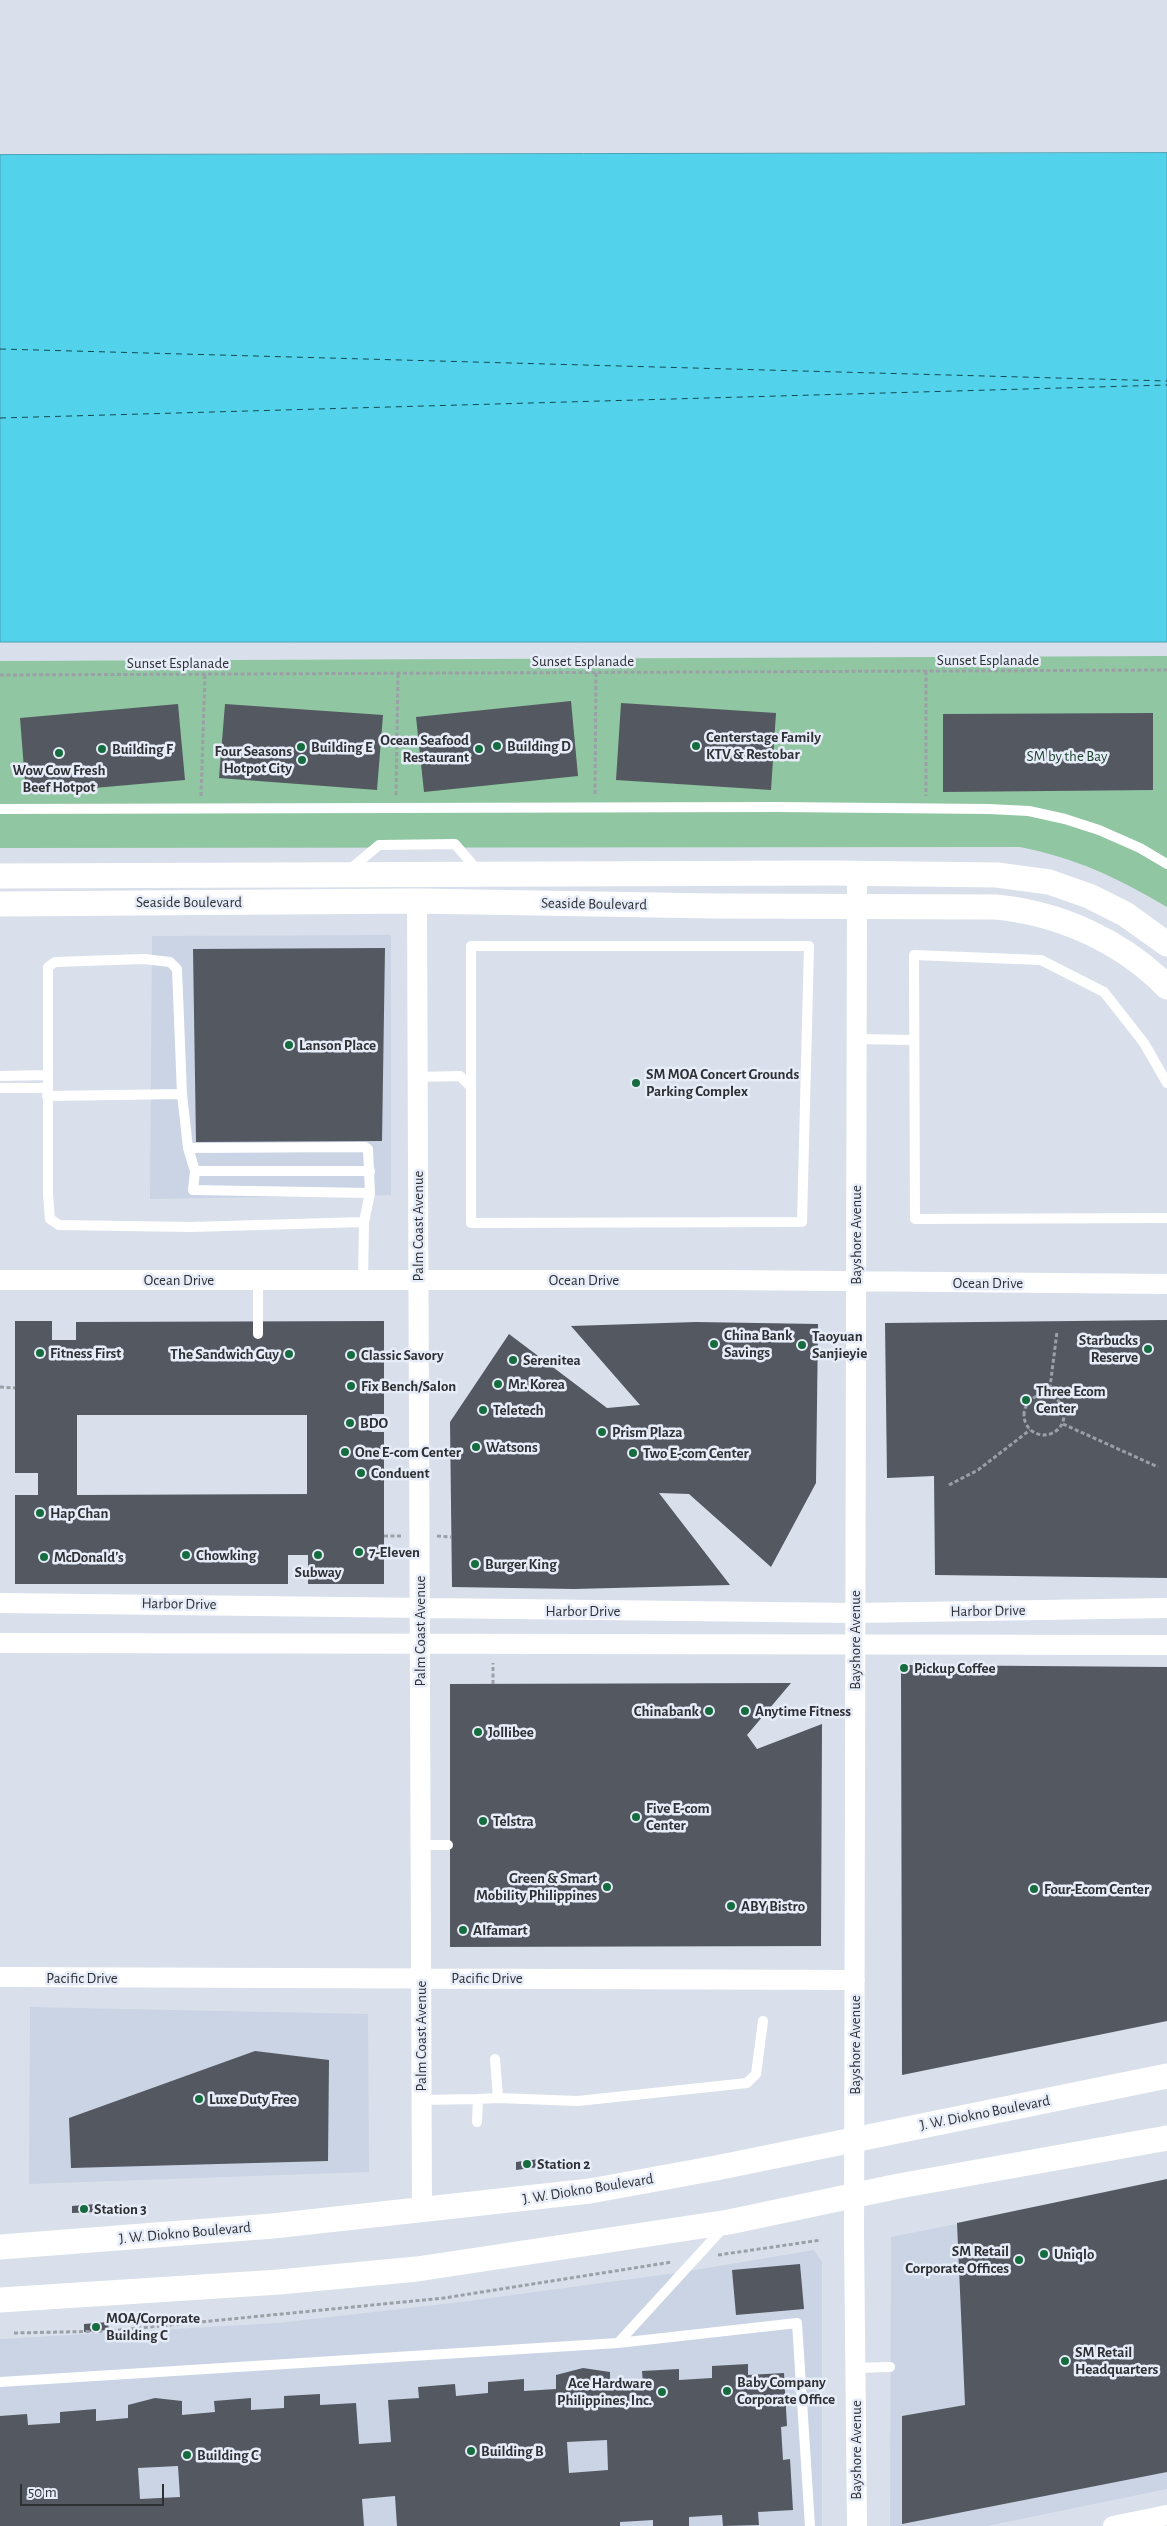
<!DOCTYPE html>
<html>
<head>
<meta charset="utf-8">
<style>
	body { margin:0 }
	#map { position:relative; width:1167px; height:2526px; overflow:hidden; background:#dae0eb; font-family:"Alegreya Sans",sans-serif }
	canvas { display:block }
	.scale { position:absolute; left:20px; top:2484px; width:144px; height:22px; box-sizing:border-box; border:2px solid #2e3034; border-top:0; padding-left:6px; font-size:15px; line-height:18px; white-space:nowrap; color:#2e3034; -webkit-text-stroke:4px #e7edf8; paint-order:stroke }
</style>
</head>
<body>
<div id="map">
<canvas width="1167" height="2526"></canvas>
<div class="scale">50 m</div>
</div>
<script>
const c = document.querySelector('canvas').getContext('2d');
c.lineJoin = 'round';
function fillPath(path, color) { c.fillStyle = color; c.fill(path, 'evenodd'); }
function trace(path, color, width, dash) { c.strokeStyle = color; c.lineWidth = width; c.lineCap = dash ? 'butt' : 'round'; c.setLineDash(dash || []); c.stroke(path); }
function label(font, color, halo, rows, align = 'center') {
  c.font = font + ' "Alegreya Sans",sans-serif'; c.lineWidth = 5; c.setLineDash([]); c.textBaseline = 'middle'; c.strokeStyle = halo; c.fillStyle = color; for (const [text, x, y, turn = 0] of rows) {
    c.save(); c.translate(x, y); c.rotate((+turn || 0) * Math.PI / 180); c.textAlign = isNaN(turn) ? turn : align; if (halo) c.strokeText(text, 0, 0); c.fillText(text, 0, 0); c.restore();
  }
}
fillPath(new Path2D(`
	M391,935V1195L150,1199L152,936Z
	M30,2007L368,2014L369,2172L29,2184Z
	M1167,2182V2489L987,2526H890L891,2237Z
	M814,2250L822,2262V2526H0V2339L278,2323L461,2302L683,2272Z`), '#cad4e4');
fillPath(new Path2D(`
	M1167,656V907C1118,878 1076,858 1020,847L0,848V661Z`), '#90c6a1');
const water = new Path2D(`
	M1167,153V642H0V155Z`);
fillPath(water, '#53d3eb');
trace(water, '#48a2b4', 1);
trace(new Path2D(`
	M0,349L1167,381
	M0,418L1167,385`), '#114a53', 1, [6, 5]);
fillPath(new Path2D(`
	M571,701L578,776L424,792L416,717Z
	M621,703L776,713L771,790L616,780Z
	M178,704L185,780L26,794L20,718Z
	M225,704L383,715L377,790L219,778Z
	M1153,713V790L943,792V714Z
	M385,948L382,1141L196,1142L193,949Z
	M1167,1320V1578L935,1575L934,1476L887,1478L885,1323Z
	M15,1321H52V1340H76V1322L384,1321V1414H372V1432H384V1584H308V1555H288V1584H15V1495H38V1473H15ZM77,1415H307V1494L77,1495Z
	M696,1322L818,1324L816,1483L771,1567L689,1494L659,1493L730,1585L574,1589L452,1587L450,1422L509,1334L607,1408L640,1405L571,1326Z
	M901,1665L1167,1667V2021L902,2075Z
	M791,1683L747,1735L757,1749L822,1724L821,1946L450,1947V1684Z
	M255,2051L329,2060L328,2161L71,2168L69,2118Z
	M539,2159V2167L516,2170V2162Z
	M1167,2179V2472L902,2524V2416L965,2405L957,2223Z
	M96,2204L97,2212L72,2213V2206Z
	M800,2264L804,2309L736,2315L732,2270Z
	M108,2322L109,2330L84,2332V2324Z
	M748,2364V2375L784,2373L787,2426L781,2427L783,2460L790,2459L793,2510L758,2512L759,2525L723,2526L722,2515L689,2517V2526H653V2520L620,2522V2526H397L395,2496L362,2499L364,2526H0V2416L27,2414L28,2425L60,2423V2412L96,2409V2421L128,2418V2405L155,2398L182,2401V2415L215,2412L214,2401L251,2398V2410L284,2408V2396L320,2394V2405L356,2403L359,2444L374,2443L391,2442L388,2400L419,2398L418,2387L455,2384L456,2396L488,2393V2382L524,2379V2391L556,2389V2375L583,2368L610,2372V2385L643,2383L642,2371L679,2369V2380L712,2378V2366ZM607,2440L608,2470L569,2473L567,2442ZM178,2466L180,2497L140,2499L138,2468Z`), '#535861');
trace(new Path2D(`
	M926,671V796
	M0,675L1167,670
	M595,794L596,672
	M396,795L398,673
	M201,796L205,674
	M0,1387L15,1388
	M1024 1415a20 20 0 1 1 40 0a20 20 0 1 1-40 0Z
	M1049,1395L1057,1332
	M1063,1424L1158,1467
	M949,1485L978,1470L1030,1430
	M384,1536H401
	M437,1536L451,1537
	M493,1684V1663
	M718,2255L821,2240
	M14,2333L109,2331L444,2298L672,2262`), '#9ba0a8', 3, [4, 2.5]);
trace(new Path2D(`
	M0,809L776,807L989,809L1029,811L1065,819L1099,830L1140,848L1167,864
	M348,871L379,845L455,844L479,872
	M471,946H809L802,1222L471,1223Z
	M856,1039L914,1040
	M0,1076L47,1075
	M417,1077L460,1076L471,1087
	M1167,1083L1144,1043L1104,992L1041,960L914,955L915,1219L1167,1218
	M0,1088H47
	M47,1096L182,1094
	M188,1148L365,1147L368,1149L370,1193L364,1222L363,1280
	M195,1171H370
	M364,1222L191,1227L59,1225L50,1219L48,1195V967L55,962L144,959L170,962L177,969L182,1094L188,1148L195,1171L193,1190L370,1193
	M258,1280V1334
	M421,1845H448
	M498,2098L578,2101L747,2083L756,2074L763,2021
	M421,2100L478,2099
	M477,2122L478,2099L498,2098L495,2059
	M618,2343L725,2226
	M855,2368L890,2367
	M0,2382L618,2343L797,2323L810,2526`), '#fff', 10);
trace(new Path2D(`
	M857,873L854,2234L857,2526
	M417,901L422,2211
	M0,1280H726L1167,1284
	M0,1603L855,1613L1167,1608
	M0,1643L1167,1645
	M0,1977L855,1980
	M1113,2526L1167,2515`), '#fff', 20);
trace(new Path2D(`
	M0,876L832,873L997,875L1049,882L1089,896L1125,914L1167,944
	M0,904L417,901L714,906L996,907C1059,913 1122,941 1167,987
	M0,2247L273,2226L590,2191L716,2168L1167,2076
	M0,2300L279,2282L417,2269L729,2222L899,2186L1167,2138`), '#fff', 25);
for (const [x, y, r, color] of [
	[497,746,5,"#156c3f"],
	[696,746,5,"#156c3f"],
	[301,747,5,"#156c3f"],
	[102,749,5,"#156c3f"],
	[479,749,5,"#156c3f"],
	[59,753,5,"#156c3f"],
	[302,760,5,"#156c3f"],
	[289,1045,5,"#156c3f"],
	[636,1083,5,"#156c3f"],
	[714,1344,5,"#156c3f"],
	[802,1345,5,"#156c3f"],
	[1148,1349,5,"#156c3f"],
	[40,1353,5,"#156c3f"],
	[289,1354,5,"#156c3f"],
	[351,1355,5,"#156c3f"],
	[513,1360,5,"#156c3f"],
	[498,1384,5,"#156c3f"],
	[351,1386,5,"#156c3f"],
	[1026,1400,5,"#156c3f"],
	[483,1410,5,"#156c3f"],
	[350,1423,5,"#156c3f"],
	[602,1432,5,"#156c3f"],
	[476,1447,5,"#156c3f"],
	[345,1452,5,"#156c3f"],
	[633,1453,5,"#156c3f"],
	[361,1473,5,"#156c3f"],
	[40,1513,5,"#156c3f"],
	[359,1552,5,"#156c3f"],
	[186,1555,5,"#156c3f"],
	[318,1555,5,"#156c3f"],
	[44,1557,5,"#156c3f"],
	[475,1564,5,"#156c3f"],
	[904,1668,5,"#156c3f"],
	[709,1711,5,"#156c3f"],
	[745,1711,5,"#156c3f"],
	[478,1732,5,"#156c3f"],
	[636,1817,5,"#156c3f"],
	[483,1821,5,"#156c3f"],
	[607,1887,5,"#156c3f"],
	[1034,1889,5,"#156c3f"],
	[731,1906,5,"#156c3f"],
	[463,1930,5,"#156c3f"],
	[199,2099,5,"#156c3f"],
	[527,2164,5,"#156c3f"],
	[84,2209,5,"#156c3f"],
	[1044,2254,5,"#156c3f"],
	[1019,2260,5,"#156c3f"],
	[96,2327,5,"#156c3f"],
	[1065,2361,5,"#156c3f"],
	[727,2391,5,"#156c3f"],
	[662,2392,5,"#156c3f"],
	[471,2451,5,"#156c3f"],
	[187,2455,5,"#156c3f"]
]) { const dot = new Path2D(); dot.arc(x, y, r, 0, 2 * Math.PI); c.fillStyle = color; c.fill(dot); trace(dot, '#e7edf8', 2); }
label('15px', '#2e3034', '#e7edf8', [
	["Sunset Esplanade",988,660],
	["Sunset Esplanade",583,661],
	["Sunset Esplanade",178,663],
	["Seaside Boulevard",189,902],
	["Seaside Boulevard",594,904,1],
	["Palm Coast Avenue",418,1226,-90],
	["Bayshore Avenue",856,1235,-90],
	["Ocean Drive",179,1280],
	["Ocean Drive",584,1280],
	["Ocean Drive",988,1283],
	["Harbor Drive",179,1604,1],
	["Harbor Drive",583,1611],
	["Harbor Drive",988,1611,-1],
	["Palm Coast Avenue",420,1631,-90],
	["Bayshore Avenue",855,1640,-90],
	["Pacific Drive",82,1978],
	["Pacific Drive",487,1978],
	["Palm Coast Avenue",421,2036,-90],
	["Bayshore Avenue",855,2045,-90],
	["J. W. Diokno Boulevard",985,2113,-11],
	["J. W. Diokno Boulevard",588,2189,-9],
	["J. W. Diokno Boulevard",185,2233,-5],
	["Bayshore Avenue",856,2450,-90]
]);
label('bold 15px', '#2e3034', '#e7edf8', [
	["Centerstage Family",706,737],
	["KTV & Restobar",706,754],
	["Ocean Seafood",469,740,"right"],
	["Restaurant",469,757,"right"],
	["Building D",507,746],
	["Building E",311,747],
	["Building F",112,749],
	["Four Seasons",292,751,"right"],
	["Hotpot City",292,768,"right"],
	["Wow Cow Fresh",59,770,"center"],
	["Beef Hotpot",59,787,"center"],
	["Lanson Place",299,1045],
	["SM MOA Concert Grounds",646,1074],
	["Parking Complex",646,1091],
	["China Bank",724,1335],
	["Savings",724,1352],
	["Taoyuan",812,1336],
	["Sanjieyie",812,1353],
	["Starbucks",1138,1340,"right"],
	["Reserve",1138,1357,"right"],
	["Fitness First",50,1353],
	["The Sandwich Guy",279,1354,"right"],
	["Classic Savory",361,1355],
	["Serenitea",523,1360],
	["Mr. Korea",508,1384],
	["Fix Bench/Salon",361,1386],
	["Three Ecom",1036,1391],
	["Center",1036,1408],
	["Teletech",493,1410],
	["BDO",360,1423],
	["Prism Plaza",612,1432],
	["Watsons",486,1447],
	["One E-com Center",355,1452],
	["Two E-com Center",643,1453],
	["Conduent",371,1473],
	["Hap Chan",50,1513],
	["7-Eleven",369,1552],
	["Chowking",196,1555],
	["McDonald's",54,1557],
	["Burger King",485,1564],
	["Subway",318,1572,"center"],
	["Pickup Coffee",914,1668],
	["Chinabank",699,1711,"right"],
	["Anytime Fitness",755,1711],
	["Jollibee",488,1732],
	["Five E-com",646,1808],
	["Center",646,1825],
	["Telstra",493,1821],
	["Green & Smart",597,1878,"right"],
	["Mobility Philippines",597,1895,"right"],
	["Four-Ecom Center",1044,1889],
	["ABY Bistro",741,1906],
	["Alfamart",473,1930],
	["Luxe Duty Free",209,2099],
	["Station 2",537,2164],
	["Station 3",94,2209],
	["SM Retail",1009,2251,"right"],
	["Corporate Offices",1009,2268,"right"],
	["Uniqlo",1054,2254],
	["MOA/Corporate",106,2318],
	["Building C",106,2335],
	["SM Retail",1075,2352],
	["Headquarters",1075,2369],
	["Baby Company",737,2382],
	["Corporate Office",737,2399],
	["Ace Hardware",652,2383,"right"],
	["Philippines, Inc.",652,2400,"right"],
	["Building B",481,2451],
	["Building C",197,2455]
], 'left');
label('15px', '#193d27', '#e7edf8', [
	["SM by the Bay",1067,756]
]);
</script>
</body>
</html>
